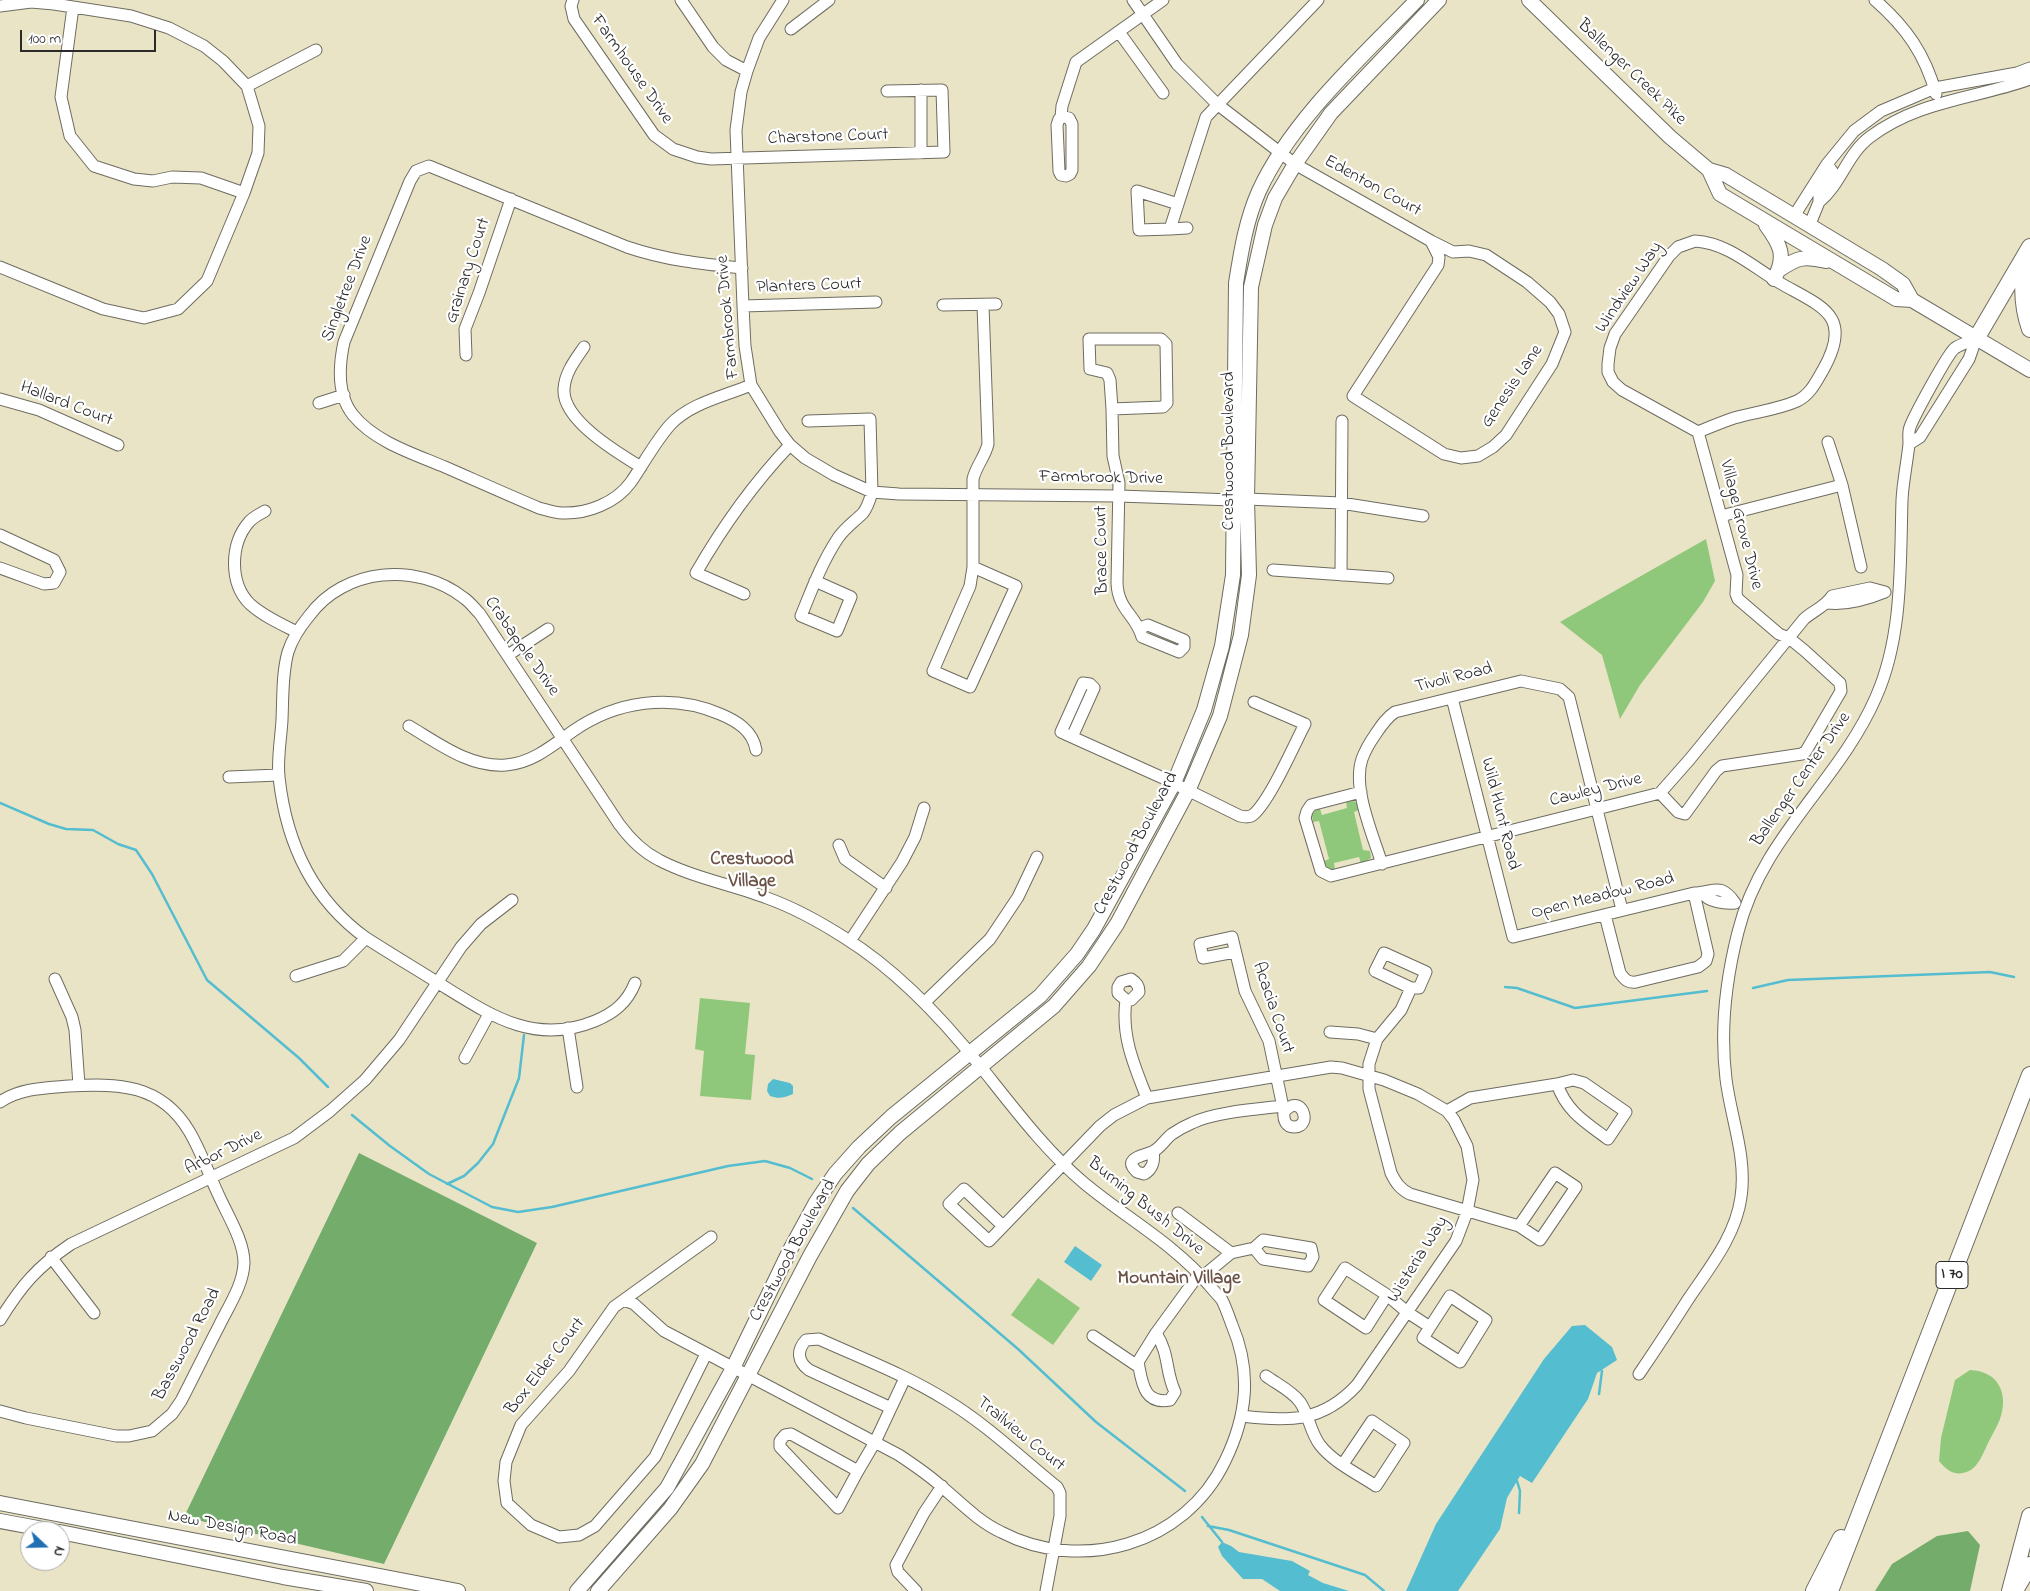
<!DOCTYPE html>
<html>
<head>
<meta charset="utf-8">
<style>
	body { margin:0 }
	#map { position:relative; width:2030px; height:1591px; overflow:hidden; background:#eae4c6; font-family:"Indie Flower",sans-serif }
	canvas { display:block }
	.north { position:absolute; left:20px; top:1521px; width:50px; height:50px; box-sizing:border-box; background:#fff; border:1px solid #aaa; border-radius:50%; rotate:111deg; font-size:14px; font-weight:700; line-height:20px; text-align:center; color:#2b2b2b }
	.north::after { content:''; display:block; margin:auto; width:18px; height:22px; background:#1f6fb2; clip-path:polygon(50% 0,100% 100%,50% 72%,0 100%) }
	.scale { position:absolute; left:20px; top:30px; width:136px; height:22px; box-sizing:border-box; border:2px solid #2b2b2b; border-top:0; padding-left:6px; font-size:15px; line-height:18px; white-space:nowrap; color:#2b2b2b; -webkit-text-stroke:4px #fff; paint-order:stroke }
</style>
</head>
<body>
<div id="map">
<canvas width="2030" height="1591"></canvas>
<div class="north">N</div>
<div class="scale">100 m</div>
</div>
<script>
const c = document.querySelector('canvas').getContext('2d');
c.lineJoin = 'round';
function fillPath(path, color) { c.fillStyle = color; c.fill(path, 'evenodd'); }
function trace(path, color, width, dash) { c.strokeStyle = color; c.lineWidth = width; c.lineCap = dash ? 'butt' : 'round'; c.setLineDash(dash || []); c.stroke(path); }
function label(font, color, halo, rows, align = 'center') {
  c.font = font + ' "Indie Flower",sans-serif'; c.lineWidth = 4.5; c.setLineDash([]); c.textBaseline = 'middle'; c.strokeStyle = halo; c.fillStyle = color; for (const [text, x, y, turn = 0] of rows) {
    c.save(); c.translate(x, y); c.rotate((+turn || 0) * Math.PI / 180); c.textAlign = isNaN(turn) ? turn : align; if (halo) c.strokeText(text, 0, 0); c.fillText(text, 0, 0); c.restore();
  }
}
fillPath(new Path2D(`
	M1706,539L1715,581L1703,602L1640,685L1620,719L1602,655L1560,622Z
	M1350,800L1358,803L1359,810L1354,812L1363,850L1370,851L1371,858L1361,864L1359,857L1334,863L1335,870H1327L1322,862L1329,859L1319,821L1313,822L1312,815L1317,808L1320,809L1322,815L1347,808L1346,801Z
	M700,998L750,1003L745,1054L755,1055L751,1100L700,1096L704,1051L695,1049Z
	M1038,1278L1080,1308L1053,1345L1011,1315Z
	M1970,1370C1998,1371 2009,1393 2000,1419C1997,1427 1992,1435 1988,1443C1984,1452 1978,1467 1969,1471C1956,1477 1947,1471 1939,1461L1941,1438L1955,1380Z`), '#90c87b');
fillPath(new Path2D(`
	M359,1153L537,1243L384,1564L184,1517Z
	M1968,1531L1980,1545L1970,1591H1875L1892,1564L1937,1536Z`), '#74ac6b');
fillPath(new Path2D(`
	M773,1079C779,1080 784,1082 790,1083L793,1086V1094C784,1098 779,1099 770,1096L767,1091L768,1084Z
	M1075,1246L1102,1265L1091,1281L1064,1262Z
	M1585,1325L1612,1347L1617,1360L1597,1373L1588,1399L1532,1483L1520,1476L1507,1498L1500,1529L1458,1591H1406L1436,1524L1544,1359L1572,1326Z
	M1222,1542L1231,1546L1239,1552L1292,1561L1310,1571L1308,1575L1323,1583L1349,1591H1280L1262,1579H1243L1222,1556L1218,1547Z`), '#54bdd0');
trace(new Path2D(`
	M0,803L49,824L66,829L93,830L118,844L136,850L152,874L207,980L299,1058L328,1087
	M1505,987L1517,988L1575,1008L1707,991
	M1753,988L1788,980L1990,972L2014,977
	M352,1115L390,1146L429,1174L492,1207L518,1212L552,1207L728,1166L765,1161L790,1168L812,1179
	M447,1184L464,1176L478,1163L493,1144L519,1078L524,1035
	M853,1208L1018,1349L1096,1422L1185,1491
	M1599,1394L1602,1371
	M1517,1481L1520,1491L1519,1513
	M1202,1517L1222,1542
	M1208,1526L1229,1530L1365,1575L1384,1591`), '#54bdd0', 2.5);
const minor = new Path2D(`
	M573,0L571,6L574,19L654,135L673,149L697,157L711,159L944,152L942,90L887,91
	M681,0L713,47L726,60L747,71
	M783,0L759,38L747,71L741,92L736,130L743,306L745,346L751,385L780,432L790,445L805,458L834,475L872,492L899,494L1119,496L1233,500L1247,499L1341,503L1423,516
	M1133,0L1177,64L1217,104L1295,164L1431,241
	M1875,0C1906,27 1925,54 1936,94
	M0,6L31,2L54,4L131,16L169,28L204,46L223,61L247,86L259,126L258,153L244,193L207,281L178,309L144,318L103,309L0,267
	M73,7L61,97L70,136L94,166L134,179L153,181L172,177L201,178L244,193
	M791,29L829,0
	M1119,32L1163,93
	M247,86L316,50
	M921,90V153
	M1061,117L1062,106L1076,62L1163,0
	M1064,117L1069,118L1072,124V170L1070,174L1066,176L1061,175L1059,171L1057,125L1059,119Z
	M1137,191L1178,204L1170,229L1139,230Z
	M1819,202C1841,184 1847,154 1870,137C1919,100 1975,99 2030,79
	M1178,204L1206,117L1318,0
	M1794,216L1827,164L1854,131L1881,111L1935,88L2017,73L2030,68
	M1810,224L1819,202V193L1832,171L1827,164
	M1170,229L1187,228
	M1431,241L1453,252L1469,251L1486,255L1527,282L1550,302L1559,314L1565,332L1552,364L1506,435L1493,447L1478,456L1461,458L1444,454L1353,396L1438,265L1439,257Z
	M1695,241C1728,243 1753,267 1780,283C1822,307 1854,315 1823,370C1816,382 1810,395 1797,401C1777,410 1754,412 1734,418C1722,422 1710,427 1698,432L1622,390L1613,382L1608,372V364L1610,348L1615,334L1669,256L1678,247Z
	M742,268C702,264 665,260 627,247L429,166L416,171L410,181L344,342C339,365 337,395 353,415C375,442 414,454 445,467C477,481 508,495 539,508C547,510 554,513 562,513C587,514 616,503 631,482C644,463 655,442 670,425C690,403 725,396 751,385
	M943,305L996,304
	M743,306L876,302
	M1089,339H1161L1166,344L1167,403L1163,407L1112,409L1110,380L1107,373L1090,369Z
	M584,347C576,359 565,372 564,389C562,420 618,453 641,467
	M466,355L465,329L479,293L511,199
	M0,399L39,410L118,445
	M319,403L344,395
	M1112,409L1113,456L1119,483L1117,583C1118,610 1136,615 1142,637L1179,652L1184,647V640L1148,625L1140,628
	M808,421L870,419L872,492C870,499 868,507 863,513C855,521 845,528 838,538C822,562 812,589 801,616L837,631L851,597L815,581
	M1828,442L1842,485L1861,567
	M1909,444L1920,437L1969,359L1976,339
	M265,511C260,514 253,517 249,522C230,544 229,583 250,604C263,616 281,624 297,632
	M1721,516L1842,485
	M0,535L54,560L60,572L54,583L44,584L0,568
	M973,567L1016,586L970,687L933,671L970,586L973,567V479C976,466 985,457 988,444L983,305
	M1273,570L1388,578
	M1341,575L1342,421
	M744,594L696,573C723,526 753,484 790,445
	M508,655L548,629
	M1452,698L1513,937L1694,893C1713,893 1720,881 1735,903C1725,904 1708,902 1703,893
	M409,726C438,743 470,768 506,765C532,763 552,746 573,731C616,701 671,693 720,714C737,721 753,731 756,750
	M1072,737L1094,688L1090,684L1083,683L1061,732L1072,737L1163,778L1240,816C1245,817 1250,818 1254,814C1271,798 1293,747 1305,724L1254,702
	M229,777L279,775
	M1361,792L1311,805L1307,811L1305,818L1321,871L1331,876L1660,793L1690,759L1804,619C1813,611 1826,606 1832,596L1870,588L1885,592C1868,599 1846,605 1828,603
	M1660,793L1678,812L1685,814L1716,771L1722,766L1802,754L1806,751L1841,691L1840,683L1805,651L1789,638L1779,634L1738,599L1736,594L1737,575L1698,432
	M839,845L845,859L886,888
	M1382,864C1373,835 1352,788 1362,759C1365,751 1370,742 1375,735C1381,726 1386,718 1395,712L1521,681L1560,689L1569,697L1622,910
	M1605,915L1620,973C1625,980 1628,983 1636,982L1698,967L1706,961L1708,954L1694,893
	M850,941L902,862L915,837L924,808
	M1235,952L1203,958L1200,944L1232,937L1245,991L1269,1041L1284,1112C1301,1091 1314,1127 1294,1127C1286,1127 1283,1120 1284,1112
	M296,976L343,961L366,938
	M55,979L72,1017L75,1030L79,1085
	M1411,988H1419L1426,972L1384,953L1375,971L1411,988L1401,1010L1377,1039L1369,1064V1089L1391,1173C1396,1183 1400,1189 1410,1194L1519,1226L1540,1240L1576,1187L1555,1173L1519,1226
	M1126,1000H1131L1139,992C1139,986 1137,983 1131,979L1121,982L1118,987V993L1126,1000C1121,1036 1134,1065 1147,1098
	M925,1002L990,939L1018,897L1037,857
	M568,1028L577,1087
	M1330,1032L1358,1034L1377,1039
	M465,1058L489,1014
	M0,1102C20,1088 45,1088 69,1086C118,1083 161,1084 189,1131C201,1151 209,1175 219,1196C228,1216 244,1241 244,1263C243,1286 228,1307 219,1326C206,1351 194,1376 181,1401L172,1414L152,1431L129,1436H116L26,1418L0,1411
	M1447,1111L1470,1098L1557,1084C1567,1112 1585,1122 1608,1139L1626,1112L1584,1083L1573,1080L1557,1084
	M1153,1152C1155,1161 1152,1170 1144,1174L1137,1172C1122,1158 1143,1156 1152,1152C1160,1149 1165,1139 1172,1134C1178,1130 1185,1126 1192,1123C1214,1112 1258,1109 1283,1106
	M1178,1213L1231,1253
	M1003,1226L964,1189L949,1204L989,1241L1100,1126L1114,1115L1147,1098L1331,1067L1342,1068L1384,1080L1418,1094L1447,1111L1454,1120L1467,1146L1473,1180L1467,1212L1456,1241L1357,1385C1323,1422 1289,1422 1242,1416
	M51,1257L94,1313
	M1202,1277L1231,1253L1254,1248L1263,1240L1311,1248L1313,1257L1308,1266L1263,1259L1254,1248
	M1387,1295L1345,1268L1324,1300L1366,1328L1387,1295L1407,1312L1430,1327L1450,1296L1486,1320L1460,1362L1423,1338L1430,1327
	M624,1300L634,1304L664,1331L899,1455C914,1465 929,1475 942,1487C961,1503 978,1521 1001,1532C1081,1574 1185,1545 1225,1461C1247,1416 1252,1372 1232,1325C1229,1317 1226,1308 1222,1300C1218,1295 1213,1290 1209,1285C1173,1243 1126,1218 1084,1183C1045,1150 1013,1107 981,1067C942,1018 898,971 845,938C820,922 795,908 767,898C733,885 691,877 659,860C643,852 630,839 619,824L480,614C475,609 470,602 464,598C417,561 344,568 309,616C300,627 292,639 288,652C282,673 283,698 282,720C281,738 277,759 279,777C286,842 312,899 366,938C391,954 416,969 440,984C490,1015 534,1046 595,1021C614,1013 627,1003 635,983
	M0,1320C21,1286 37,1267 71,1244L294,1138L330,1111L365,1080L399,1040L461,947L481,924L512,900
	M1156,1333C1170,1355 1165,1371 1175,1392L1170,1400C1143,1405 1142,1381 1138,1362Z
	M1156,1333L1199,1274
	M1093,1336L1139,1367
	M706,1354L655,1457L595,1526L579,1535L559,1537L531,1525L507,1503L504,1481L506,1462L521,1425L569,1371L614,1307L711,1237
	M1639,1374C1656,1349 1673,1323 1689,1298C1710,1267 1736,1235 1741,1197C1747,1157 1731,1119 1726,1079C1720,1030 1726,979 1738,932C1761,838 1839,782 1876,697C1903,636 1900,566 1902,500C1903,481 1907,463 1909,444C1909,438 1908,432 1910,427C1914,416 1948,353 1955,348C1961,344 1969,342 1976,339
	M1266,1376C1277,1384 1292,1391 1300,1402C1309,1415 1310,1432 1320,1445C1333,1462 1358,1474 1376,1486L1404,1443L1372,1421L1343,1464
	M891,1408L809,1370C798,1362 796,1351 806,1340L819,1339C861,1358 906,1375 946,1400C986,1424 1020,1457 1057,1487L1060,1493V1516L1046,1591
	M858,1471L838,1508L780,1447V1441L785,1435L791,1434L858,1471L875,1442L905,1378
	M916,1591L898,1572L896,1565L924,1513L942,1486`);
const major = new Path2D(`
	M1529,0L1670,137L1709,170L1726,175L1882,269L1903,284L1912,300L2030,370
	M1709,170L1720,194L1896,299L1912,300
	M1766,225C1780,244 1787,256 1774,279
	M1779,270C1798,257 1804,256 1826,261
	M0,1503L458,1591
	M0,1521L54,1531
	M60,1532L283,1577L366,1591
	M577,1591L667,1488L733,1368L790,1250L815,1204L835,1174L859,1147L891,1117L1040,996L1077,954L1094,929L1174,783L1204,710L1222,646L1233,575L1236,283C1241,252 1246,220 1259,191C1292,119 1363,56 1417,0
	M598,1591L670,1509L702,1464L810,1256L847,1191L868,1164L900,1133L1054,1006L1089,966L1117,924L1188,791L1220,716L1241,635L1249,575L1247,499L1251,287L1265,225L1275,198L1295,164L1331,113L1439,0`);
const highway = new Path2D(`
	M2027,260C2021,284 2022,306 2030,329
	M1976,339L2030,247
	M2017,1587L2030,1565
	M1814,1591L1841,1538
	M1830,1591L2030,1075
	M2010,1591L2030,1516`);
trace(minor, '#6e6c61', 13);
trace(major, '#6e6c61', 16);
trace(highway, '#6e6c61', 18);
trace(minor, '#fff', 11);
trace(major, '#fff', 14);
trace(highway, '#fff', 16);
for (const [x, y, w] of [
	[1952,1275,32]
]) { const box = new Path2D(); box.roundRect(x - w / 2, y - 13.5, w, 27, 4); c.fillStyle = '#fff'; c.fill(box); trace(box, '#2b2b2b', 1); }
label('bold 16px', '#2b2b2b', null, [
	["I 70",1952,1275]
]);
label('18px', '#2b2b2b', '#fff', [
	["Farmhouse Drive",631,70,55],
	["Ballenger Creek Pike",1631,73,44],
	["Charstone Court",828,138,-2],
	["Edenton Court",1372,187,29],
	["Grainary Court",469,271,-72],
	["Planters Court",809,287,-2],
	["Windview Way",1630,288,-56],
	["Singletree Drive",348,289,-69],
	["Farmbrook Drive",729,317,-95],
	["Genesis Lane",1513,387,-56],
	["Hallard Court",66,405,21],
	["Crestwood Boulevard",1230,451,-90],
	["Farmbrook Drive",1101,479,1],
	["Village Grove Drive",1740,525,76],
	["Brace Court",1103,550,-91],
	["Crabapple Drive",521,647,55],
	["Tivoli Road",1454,679,-14],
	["Ballenger Center Drive",1802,780,-55],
	["Cawley Drive",1596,791,-14],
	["Wild Hunt Road",1499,814,76],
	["Crestwood Boulevard",1137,844,-62],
	["Open Meadow Road",1603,897,-14],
	["Acacia Court",1272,1008,71],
	["Arbor Drive",224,1153,-26],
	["Burning Bush Drive",1145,1207,39],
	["Crestwood Boulevard",794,1251,-61],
	["Wisteria Way",1419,1260,-58],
	["Basswood Road",188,1345,-62],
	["Box Elder Court",546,1367,-52],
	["Trailview Court",1020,1435,39],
	["New Design Road",232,1529,11]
]);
label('bold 19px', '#6b5246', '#fff', [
	["Crestwood",752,861],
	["Village",752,883],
	["Mountain Village",1179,1280]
]);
</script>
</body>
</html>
